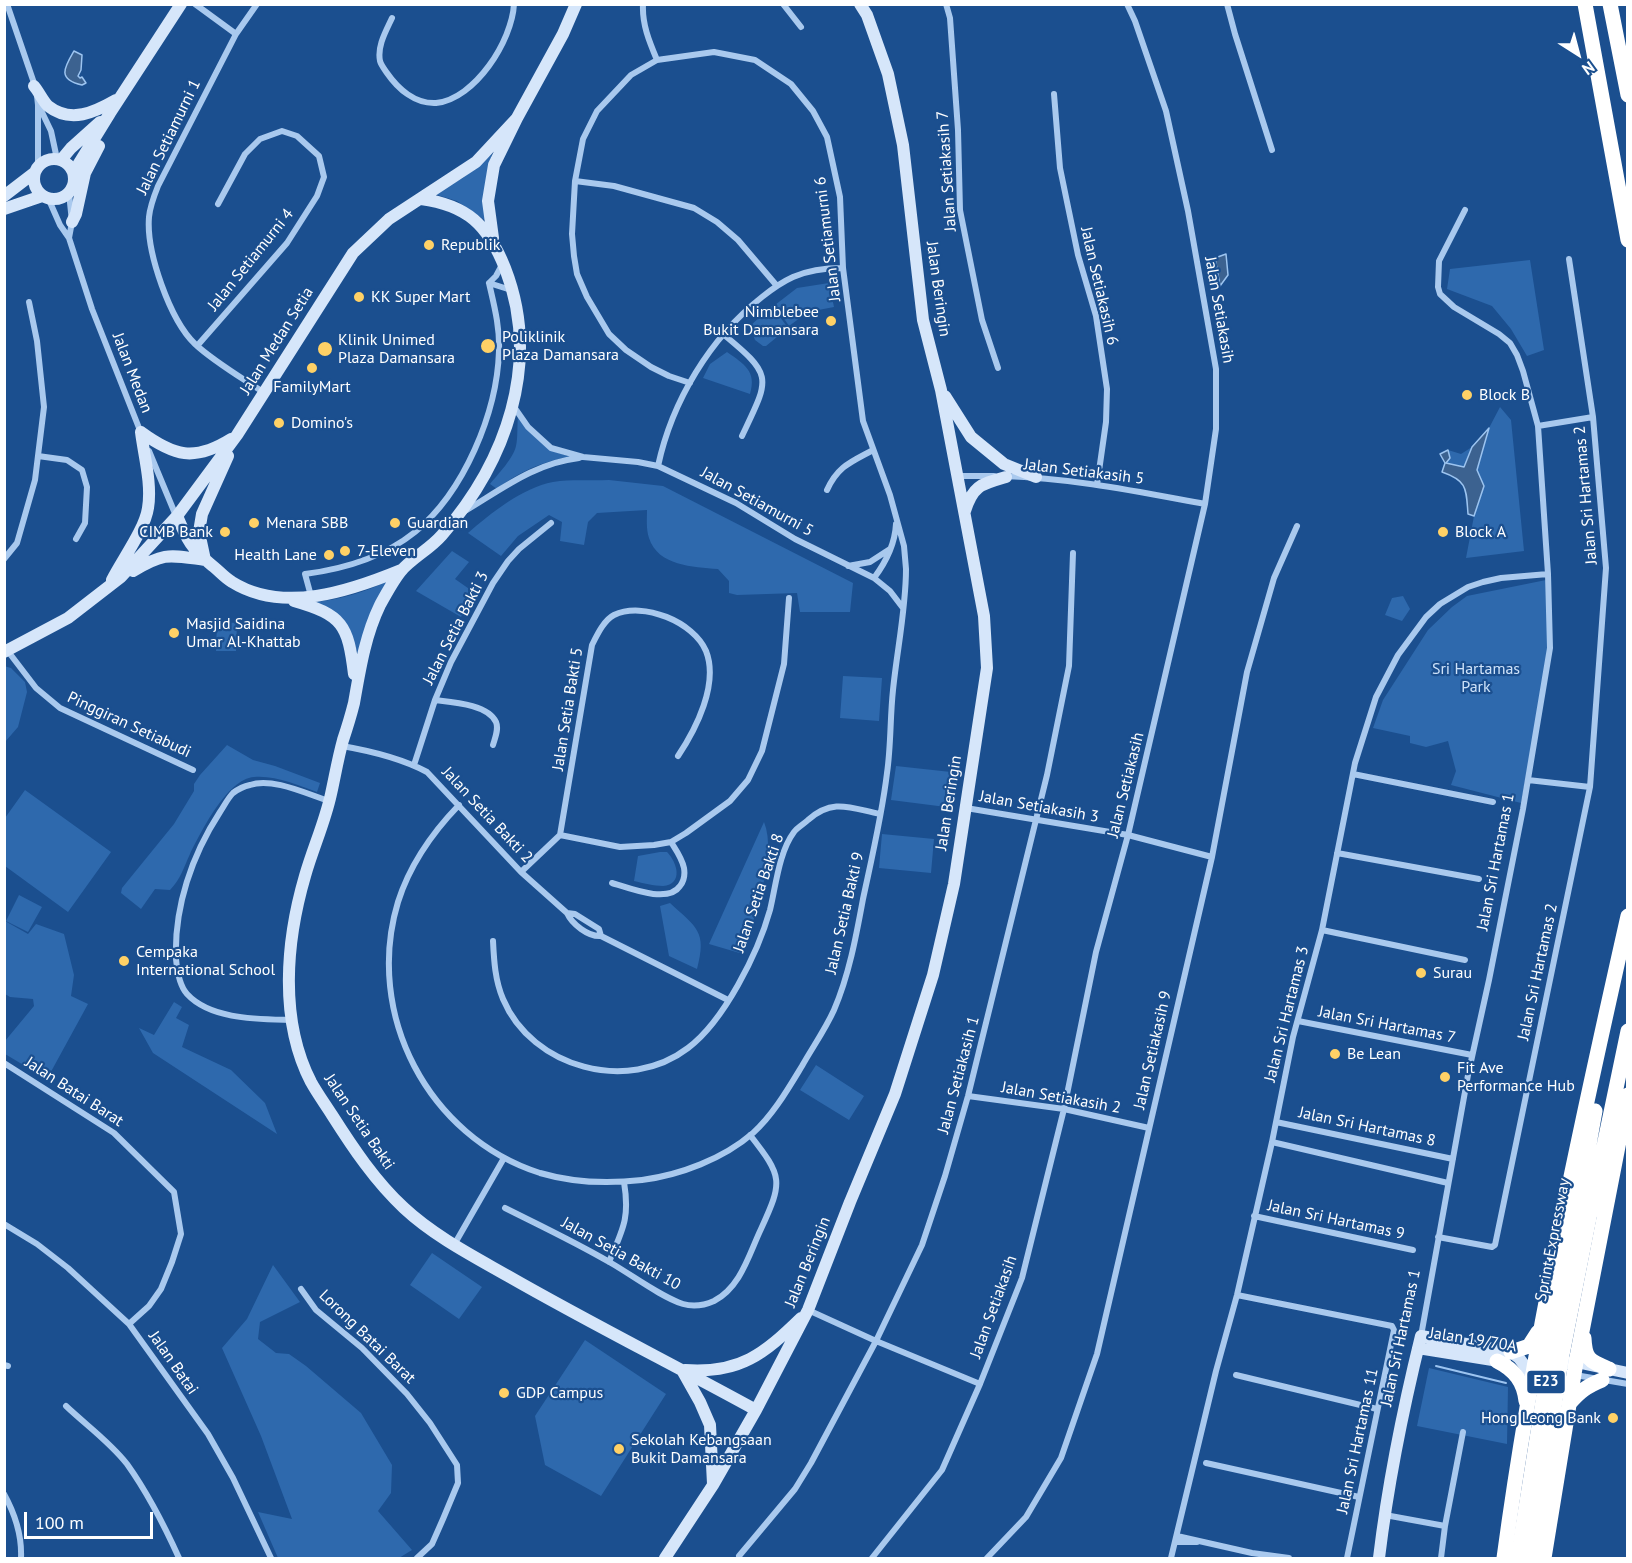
<!DOCTYPE html>
<html>
<head>
<meta charset="utf-8">
<style>
	body { margin:0 }
	#map { position:relative; width:1632px; height:1563px; overflow:hidden; background:#1b4f8f; font-family:"PT Sans",sans-serif }
	canvas { display:block }
	.frame { position:absolute; inset:0; border:6px solid #fff; pointer-events:none }
	.north { position:absolute; left:1548px; top:24px; width:60px; height:60px; -webkit-text-stroke:4px #1b4f8f; paint-order:stroke; rotate:144deg; font-size:16px; font-weight:700; line-height:24px; text-align:center; color:#fff }
	.north::after { content:''; display:block; margin:auto; width:21px; height:27px; background:#fff; clip-path:polygon(50% 0,100% 100%,50% 72%,0 100%) }
	.scale { position:absolute; left:24px; top:1512px; width:129px; height:27px; box-sizing:border-box; border:3px solid #fff; border-top:0; padding-left:8px; font-size:18px; line-height:21px; white-space:nowrap; color:#fff; -webkit-text-stroke:4px #1b4f8f; paint-order:stroke }
</style>
</head>
<body>
<div id="map">
<canvas width="1632" height="1563"></canvas>
<div class="frame"></div>
<div class="north">N</div>
<div class="scale">100 m</div>
</div>
<script>
const c = document.querySelector('canvas').getContext('2d');
c.lineJoin = 'round';
function fillPath(path, color) { c.fillStyle = color; c.fill(path, 'evenodd'); }
function trace(path, color, width, dash) { c.strokeStyle = color; c.lineWidth = width; c.lineCap = dash ? 'butt' : 'round'; c.setLineDash(dash || []); c.stroke(path); }
function label(font, color, halo, rows, align = 'center') {
  c.font = font + ' "PT Sans",sans-serif'; c.lineWidth = 4.5; c.setLineDash([]); c.textBaseline = 'middle'; c.strokeStyle = halo; c.fillStyle = color; for (const [text, x, y, turn = 0] of rows) {
    c.save(); c.translate(x, y); c.rotate((+turn || 0) * Math.PI / 180); c.textAlign = isNaN(turn) ? turn : align; if (halo) c.strokeText(text, 0, 0); c.fillText(text, 0, 0); c.restore();
  }
}
fillPath(new Path2D(`
	M492,154L487,173L486,221L457,201L434,194L463,178Z
	M1530,260L1544,350L1527,356L1511,329L1492,306L1447,289L1450,269Z
	M829,283L834,307L808,312L789,326L775,305L797,288Z
	M772,306L788,328L766,346H763L755,340L750,326Z
	M727,352C744,364 757,371 750,394L703,378L710,364Z
	M1500,407L1511,420L1524,551L1466,558L1474,516L1484,486L1477,471L1489,428Z
	M518,416L550,450L571,457C545,460 518,472 497,489L490,484C498,474 513,459 516,446C518,438 517,425 518,416Z
	M1472,447L1464,467L1445,463L1450,458L1448,450L1461,454Z
	M609,480L663,486L853,583L850,612H800L797,593L737,595L729,593V581L718,569C693,567 658,566 649,538C646,529 647,519 647,510L597,513L588,522L584,545L560,541L562,522L549,515L518,536L501,556L468,533C491,513 522,488 553,482C571,479 591,481 609,480Z
	M452,551L469,562L455,579L475,593L461,617L416,591Z
	M391,580L359,657L349,628L312,602C341,600 364,592 391,580Z
	M1546,580L1549,649L1521,803L1451,785L1456,771L1448,741L1426,747L1410,743V736L1373,728L1383,700L1428,630L1452,607L1467,596Z
	M1403,596L1410,609L1402,621L1385,615L1392,598Z
	M217,622L237,623L236,651H216Z
	M4,666L11,668L25,682L27,692L18,727L5,742Z
	M843,676L882,678L879,721L840,718Z
	M227,745L253,760L275,766L320,783L317,792C298,785 275,775 254,777C227,779 201,832 190,854C184,867 180,880 170,890L155,889L141,909L121,893L122,888L174,824L194,791V784L200,775Z
	M896,766L951,772L946,807L891,800Z
	M25,790L111,852L68,912L5,866V818Z
	M764,822C778,857 753,919 743,954L709,944Z
	M882,834L934,839L931,873L879,868Z
	M660,852H667C677,862 684,884 663,886C654,886 643,883 634,881L638,856Z
	M19,895L42,907L28,932L6,921Z
	M670,903C697,928 707,931 697,969L669,956L660,906Z
	M5,921L28,934L36,924L64,934L74,975L71,996L88,1004L47,1079L5,1054V1041L34,1006L33,999L10,997L5,994Z
	M174,1002L182,1007L176,1018L189,1025L182,1047L231,1070L265,1103L277,1134L153,1053L139,1028L154,1035Z
	M816,1065L864,1096L849,1120L800,1090Z
	M432,1253L482,1287L459,1319L410,1285Z
	M273,1265L300,1302L260,1322L258,1339L276,1353L289,1354L306,1366L361,1413L392,1465L391,1493L378,1511L412,1550L399,1558H278L258,1512L292,1519L261,1436L222,1348L247,1319Z
	M585,1340L666,1394L601,1496L545,1465L535,1416Z
	M1429,1368L1508,1387L1507,1444L1417,1426Z`), '#2e69ad');
const water = new Path2D(`
	M74,51L82,55L81,70L78,76L80,78L82,77L86,83L82,85C57,79 64,68 74,51Z
	M1226,254L1228,275L1220,286L1215,258Z
	M1489,428L1477,470L1484,486L1474,516L1468,514C1466,489 1468,481 1442,472L1445,463L1440,454L1448,450L1450,458L1446,463L1464,467L1472,447Z`);
fillPath(water, '#3c6290');
trace(water, '#9cc4f0', 1.5);
trace(new Path2D(`
	M1436,1366L1506,1383`), '#9cc4f0', 2);
trace(new Path2D(`
	M7,4L35,86
	M195,4L236,34
	M257,4L236,34L158,186C154,196 150,206 149,217C146,252 170,320 195,344C213,361 242,378 263,392
	M643,4C642,24 649,41 657,60
	M783,4L801,27
	M946,4L950,18L958,130L960,210L982,320L998,368
	M1227,4L1235,34L1272,150
	M392,18C386,31 377,46 380,61C381,65 385,70 387,73C398,89 415,104 436,103C475,99 512,41 514,4
	M1054,94L1060,168L1078,255L1096,316L1107,389L1106,422L1097,485
	M37,96L38,105V167
	M39,106L51,131L57,159
	M575,181L614,186L694,208L717,222L738,240L777,286
	M69,193L72,222L69,238
	M49,200L60,225L69,238L92,309L141,433
	M489,283L496,276L503,263
	M489,283L511,290
	M723,334C774,376 770,377 742,436
	M197,346L287,243L317,196L324,177L319,156L297,136L282,131L260,139L245,154L218,204
	M512,404L528,427L551,448L583,457L638,462L658,466L736,503L795,539L874,578L890,591L903,608
	M1538,426L1593,417
	M149,451L176,516
	M38,456L67,460L82,470L87,487L85,523L76,539
	M658,466C672,401 710,338 762,297C772,289 782,282 793,277C809,270 825,268 843,268
	M958,476H994
	M1004,476C1072,478 1139,492 1205,504
	M827,490C838,466 851,462 873,450
	M465,511C502,489 535,463 579,458
	M4,559L17,543L35,480L44,407L37,341L29,302
	M848,566L870,562L890,549
	M874,578C886,562 895,544 896,524
	M311,596L305,574C344,569 384,557 415,532C464,492 497,413 499,351C500,327 494,305 489,283
	M7,650L36,688L60,708L193,770
	M435,700C451,702 488,704 496,722C499,729 495,738 493,745
	M342,746C371,751 401,758 427,772L521,872L567,913C572,924 588,937 601,936L728,1000
	M414,765L435,700L451,662L493,583L508,561L519,549L551,523
	M1353,774L1493,802
	M1528,780L1590,787
	M459,805C432,833 410,864 398,902C364,1014 428,1137 540,1173C574,1183 607,1184 642,1180C680,1175 723,1159 753,1133C773,1115 788,1089 802,1066C812,1048 825,1030 834,1010C849,975 856,937 863,899C872,857 882,815 887,773C891,746 890,718 893,690C897,650 906,609 906,569L904,546L890,495L863,421L843,268L840,197L827,137L813,111L791,84L755,60L714,52L657,60L631,75L597,111L583,139L575,181L572,234L574,256L577,274L587,297L609,334L626,350L651,367L669,376L690,383
	M966,808L1128,835L1212,857
	M560,835L620,847L654,845L671,842L686,833L730,801L748,780L762,751L784,664L789,598
	M1337,853L1479,879
	M521,872L560,835L592,645C597,635 604,620 614,615C643,601 694,622 706,651C719,684 696,729 678,756
	M612,883C629,888 668,904 680,886C684,881 685,874 684,868C682,858 676,850 671,842
	M567,913L575,914L599,929L601,936
	M1322,930L1465,960
	M493,941C494,961 495,980 503,999C532,1068 628,1094 688,1048C724,1021 758,953 770,910C776,885 779,852 794,832C798,827 804,824 808,820C833,798 850,808 880,814
	M292,1020C259,1019 211,1020 187,994C179,985 177,970 176,959C174,907 192,855 220,812C224,806 228,798 233,793C237,790 245,786 250,785C272,777 307,794 329,801
	M1298,1021L1472,1055
	M4,1063L114,1133L174,1192L181,1234L172,1262L161,1289L149,1306L129,1324
	M968,1096L1064,1109L1149,1128
	M1276,1122L1453,1159
	M1272,1142L1448,1183
	M505,1208C541,1226 577,1243 611,1263C632,1275 661,1297 683,1304C693,1307 705,1305 714,1301C741,1287 749,1254 761,1229C783,1181 783,1177 750,1135
	M1254,1216L1413,1250
	M4,1224L37,1244L68,1268L129,1324L208,1434L233,1478L271,1558
	M1438,1237L1492,1247L1495,1245L1590,787L1606,568L1593,417L1569,259
	M454,1245L504,1158
	M609,1262C623,1229 630,1218 624,1182
	M301,1289L316,1310L362,1348L407,1394L430,1423L457,1465L458,1483L443,1519L432,1544L417,1558
	M1237,1295L1392,1326L1394,1330L1347,1558
	M808,1310L876,1341L980,1384
	M1421,1336L1468,1075L1489,980L1523,809L1550,648L1548,574L1538,426L1523,371L1517,355L1510,343L1499,334L1454,307L1440,294L1438,287L1439,261L1465,210
	M4,1365L8,1366
	M1236,1375L1377,1409
	M1575,1375L1628,1384
	M66,1406C86,1425 110,1442 127,1464C147,1492 165,1527 179,1558
	M1206,1463L1359,1497
	M4,1494C15,1514 22,1536 21,1558
	M1385,1515L1445,1526
	M1177,1536L1252,1553L1289,1558
	M1175,1542H1197
	M739,1556L795,1489L811,1463L876,1341L922,1245L945,1176L968,1096L1047,775L1069,666L1073,553
	M872,1558L942,1470L980,1384L1022,1278L1064,1109L1096,952L1128,835L1205,504L1216,429V369L1188,211L1166,111L1135,21L1127,4
	M987,1558L1026,1517L1061,1458L1097,1354L1212,857L1247,672L1274,578L1297,526
	M1171,1558L1216,1371L1237,1295L1272,1142L1293,1037L1322,930L1355,763L1376,697L1398,655L1426,617L1440,604L1468,587L1483,582L1501,578L1548,574
	M1441,1558L1445,1526L1463,1432`), '#a9c9ee', 6);
trace(new Path2D(`
	M34,86C39,92 43,101 48,106C71,124 95,112 116,100
	M34 179a20 20 0 1 1 40 0a20 20 0 1 1-40 0Z
	M61,160L71,148L100,122
	M74,177L78,165L110,113L181,4
	M4,196L34,173
	M421,199C467,205 488,225 505,268C542,363 506,462 442,535C430,549 412,558 401,571C393,581 386,594 380,605C365,636 360,669 354,703C351,715 347,728 343,740C338,758 335,776 331,794C325,822 313,848 305,876C286,941 279,1020 311,1082C317,1093 325,1104 332,1115C353,1148 375,1181 404,1208C434,1236 473,1256 508,1276C590,1323 674,1365 756,1410
	M4,209L42,196
	M72,222L76,214L85,173L99,146
	M493,238L488,201L494,165L517,118L563,34L576,4
	M945,396L971,437L1004,464L1036,477
	M141,432C174,456 194,462 231,439
	M965,511C973,485 982,484 1006,477
	M177,516C182,527 186,539 194,548C199,555 207,561 214,567C220,572 225,578 232,582C283,614 350,591 401,570
	M205,560L199,532L202,514L228,456
	M133,571C165,552 169,555 205,560
	M112,580C122,560 145,529 148,508C152,484 144,456 141,432
	M294,601C343,615 348,625 354,674
	M4,652L68,618L121,577L177,516L237,435L353,253L389,219L476,162L517,118
	M1418,1348L1505,1362
	M1567,1363L1576,1362L1628,1373
	M682,1370L700,1402L710,1425L713,1484
	M685,1370C740,1374 764,1354 801,1318
	M665,1558L713,1485L756,1410L808,1310L850,1202L895,1094L933,975L954,884L987,668L984,616L941,390L923,320L903,145L888,74L867,15L860,4
	M1379,1558C1388,1483 1403,1409 1421,1336L1511,1352L1519,1358L1536,1381`), '#d6e6fa', 12);
trace(new Path2D(`
	M1585,4L1628,240
	M1610,4L1628,95
	M1578,1206L1595,1111
	M1590,1213L1628,1031
	M1584,1338C1585,1360 1590,1361 1609,1369
	M1511,1352L1529,1346L1538,1332
	M1497,1361C1515,1370 1524,1382 1526,1401
	M1569,1404C1579,1392 1587,1386 1602,1380
	M1504,1558C1533,1342 1580,1129 1628,916
	M1544,1558L1576,1362L1628,1095`), '#fff', 15);
trace(new Path2D(`
	M1518,1558L1553,1338L1578,1206
	M1532,1558L1561,1360L1590,1213`), '#fff', 15);
for (const [x, y, r, color] of [
	[429,245,6,"#ffd166"],
	[359,297,6,"#ffd166"],
	[831,321,6,"#ffd166"],
	[488,346,8,"#ffd166"],
	[325,349,8,"#ffd166"],
	[312,368,6,"#ffd166"],
	[1467,395,6,"#ffd166"],
	[279,423,6,"#ffd166"],
	[254,523,6,"#ffd166"],
	[395,523,6,"#ffd166"],
	[225,532,6,"#ffd166"],
	[1443,532,6,"#ffd166"],
	[345,551,6,"#ffd166"],
	[329,555,6,"#ffd166"],
	[174,633,6,"#ffd166"],
	[124,961,6,"#ffd166"],
	[1421,973,6,"#ffd166"],
	[1335,1054,6,"#ffd166"],
	[1445,1077,6,"#ffd166"],
	[504,1393,6,"#ffd166"],
	[1613,1418,6,"#ffd166"],
	[619,1449,6,"#ffd166"]
]) { const dot = new Path2D(); dot.arc(x, y, r, 0, 2 * Math.PI); c.fillStyle = color; c.fill(dot); trace(dot, '#1b4f8f', 2); }
for (const [x, y, w] of [
	[1546,1382,39]
]) { const box = new Path2D(); box.roundRect(x - w / 2, y - 12, w, 24, 4.5); c.fillStyle = '#1b4f8f'; c.fill(box); trace(box, '#fff', 1.5); }
label('bold 15px', '#fff', null, [
	["E23",1546,1382]
]);
label('16px', '#fff', '#1b4f8f', [
	["Jalan Setiamurni 1",169,137,-64],
	["Jalan Setiakasih 7",947,171,-94],
	["Jalan Setiamurni 6",828,239,-97],
	["Jalan Setiamurni 4",251,260,-51],
	["Jalan Setiakasih 6",1099,286,77],
	["Jalan Beringin",938,289,82],
	["Jalan Setiakasih",1219,310,80],
	["Jalan Medan Setia",277,341,-58],
	["Jalan Medan",132,373,69],
	["Jalan Setiakasih 5",1084,472,7],
	["Jalan Sri Hartamas 2",1586,495,-95],
	["Jalan Setiamurni 5",757,502,29],
	["Jalan Setia Bakti 3",456,628,-63],
	["Jalan Setia Bakti 5",568,709,-81],
	["Pinggiran Setiabudi",129,725,25],
	["Jalan Setiakasih",1126,785,-76],
	["Jalan Beringin",949,803,-81],
	["Jalan Setiakasih 3",1039,807,10],
	["Jalan Setia Bakti 2",487,815,47],
	["Jalan Sri Hartamas 1",1496,862,-79],
	["Jalan Setia Bakti 8",759,893,-71],
	["Jalan Setia Bakti 9",845,913,-77],
	["Jalan Sri Hartamas 2",1538,972,-78],
	["Jalan Sri Hartamas 3",1287,1014,-76],
	["Jalan Sri Hartamas 7",1387,1025,11],
	["Jalan Setiakasih 9",1153,1050,-77],
	["Jalan Setiakasih 1",959,1075,-75],
	["Jalan Batai Barat",74,1092,33],
	["Jalan Setiakasih 2",1061,1098,10],
	["Jalan Setia Bakti",359,1122,56],
	["Jalan Sri Hartamas 8",1367,1127,12],
	["Jalan Sri Hartamas 9",1336,1220,12],
	["Sprint Expressway",1553,1240,-79],
	["Jalan Setia Bakti 10",621,1254,29],
	["Jalan Beringin",808,1262,-68],
	["Jalan Setiakasih",994,1307,-70],
	["Lorong Batai Barat",367,1337,44],
	["Jalan Sri Hartamas 1",1401,1338,-78],
	["Jalan 19/70A",1473,1340,9],
	["Jalan Batai",173,1363,55],
	["Jalan Sri Hartamas 11",1358,1441,-78]
]);
label('16px', '#fff', '#1b4f8f', [
	["Republik",441,245],
	["KK Super Mart",371,297],
	["Nimblebee",819,312,"right"],
	["Bukit Damansara",819,330,"right"],
	["Poliklinik",502,337],
	["Plaza Damansara",502,355],
	["Klinik Unimed",338,340],
	["Plaza Damansara",338,358],
	["FamilyMart",312,387,"center"],
	["Block B",1479,395],
	["Domino's",291,423],
	["Menara SBB",266,523],
	["Guardian",407,523],
	["CIMB Bank",213,532,"right"],
	["Block A",1455,532],
	["7-Eleven",357,551],
	["Health Lane",317,555,"right"],
	["Masjid Saidina",186,624],
	["Umar Al-Khattab",186,642],
	["Cempaka",136,952],
	["International School",136,970],
	["Surau",1433,973],
	["Be Lean",1347,1054],
	["Fit Ave",1457,1068],
	["Performance Hub",1457,1086],
	["GDP Campus",516,1393],
	["Hong Leong Bank",1601,1418,"right"],
	["Sekolah Kebangsaan",631,1440],
	["Bukit Damansara",631,1458]
], 'left');
label('16px', '#cfe3fa', '#1b4f8f', [
	["Sri Hartamas",1476,669],
	["Park",1476,687]
]);
</script>
</body>
</html>
